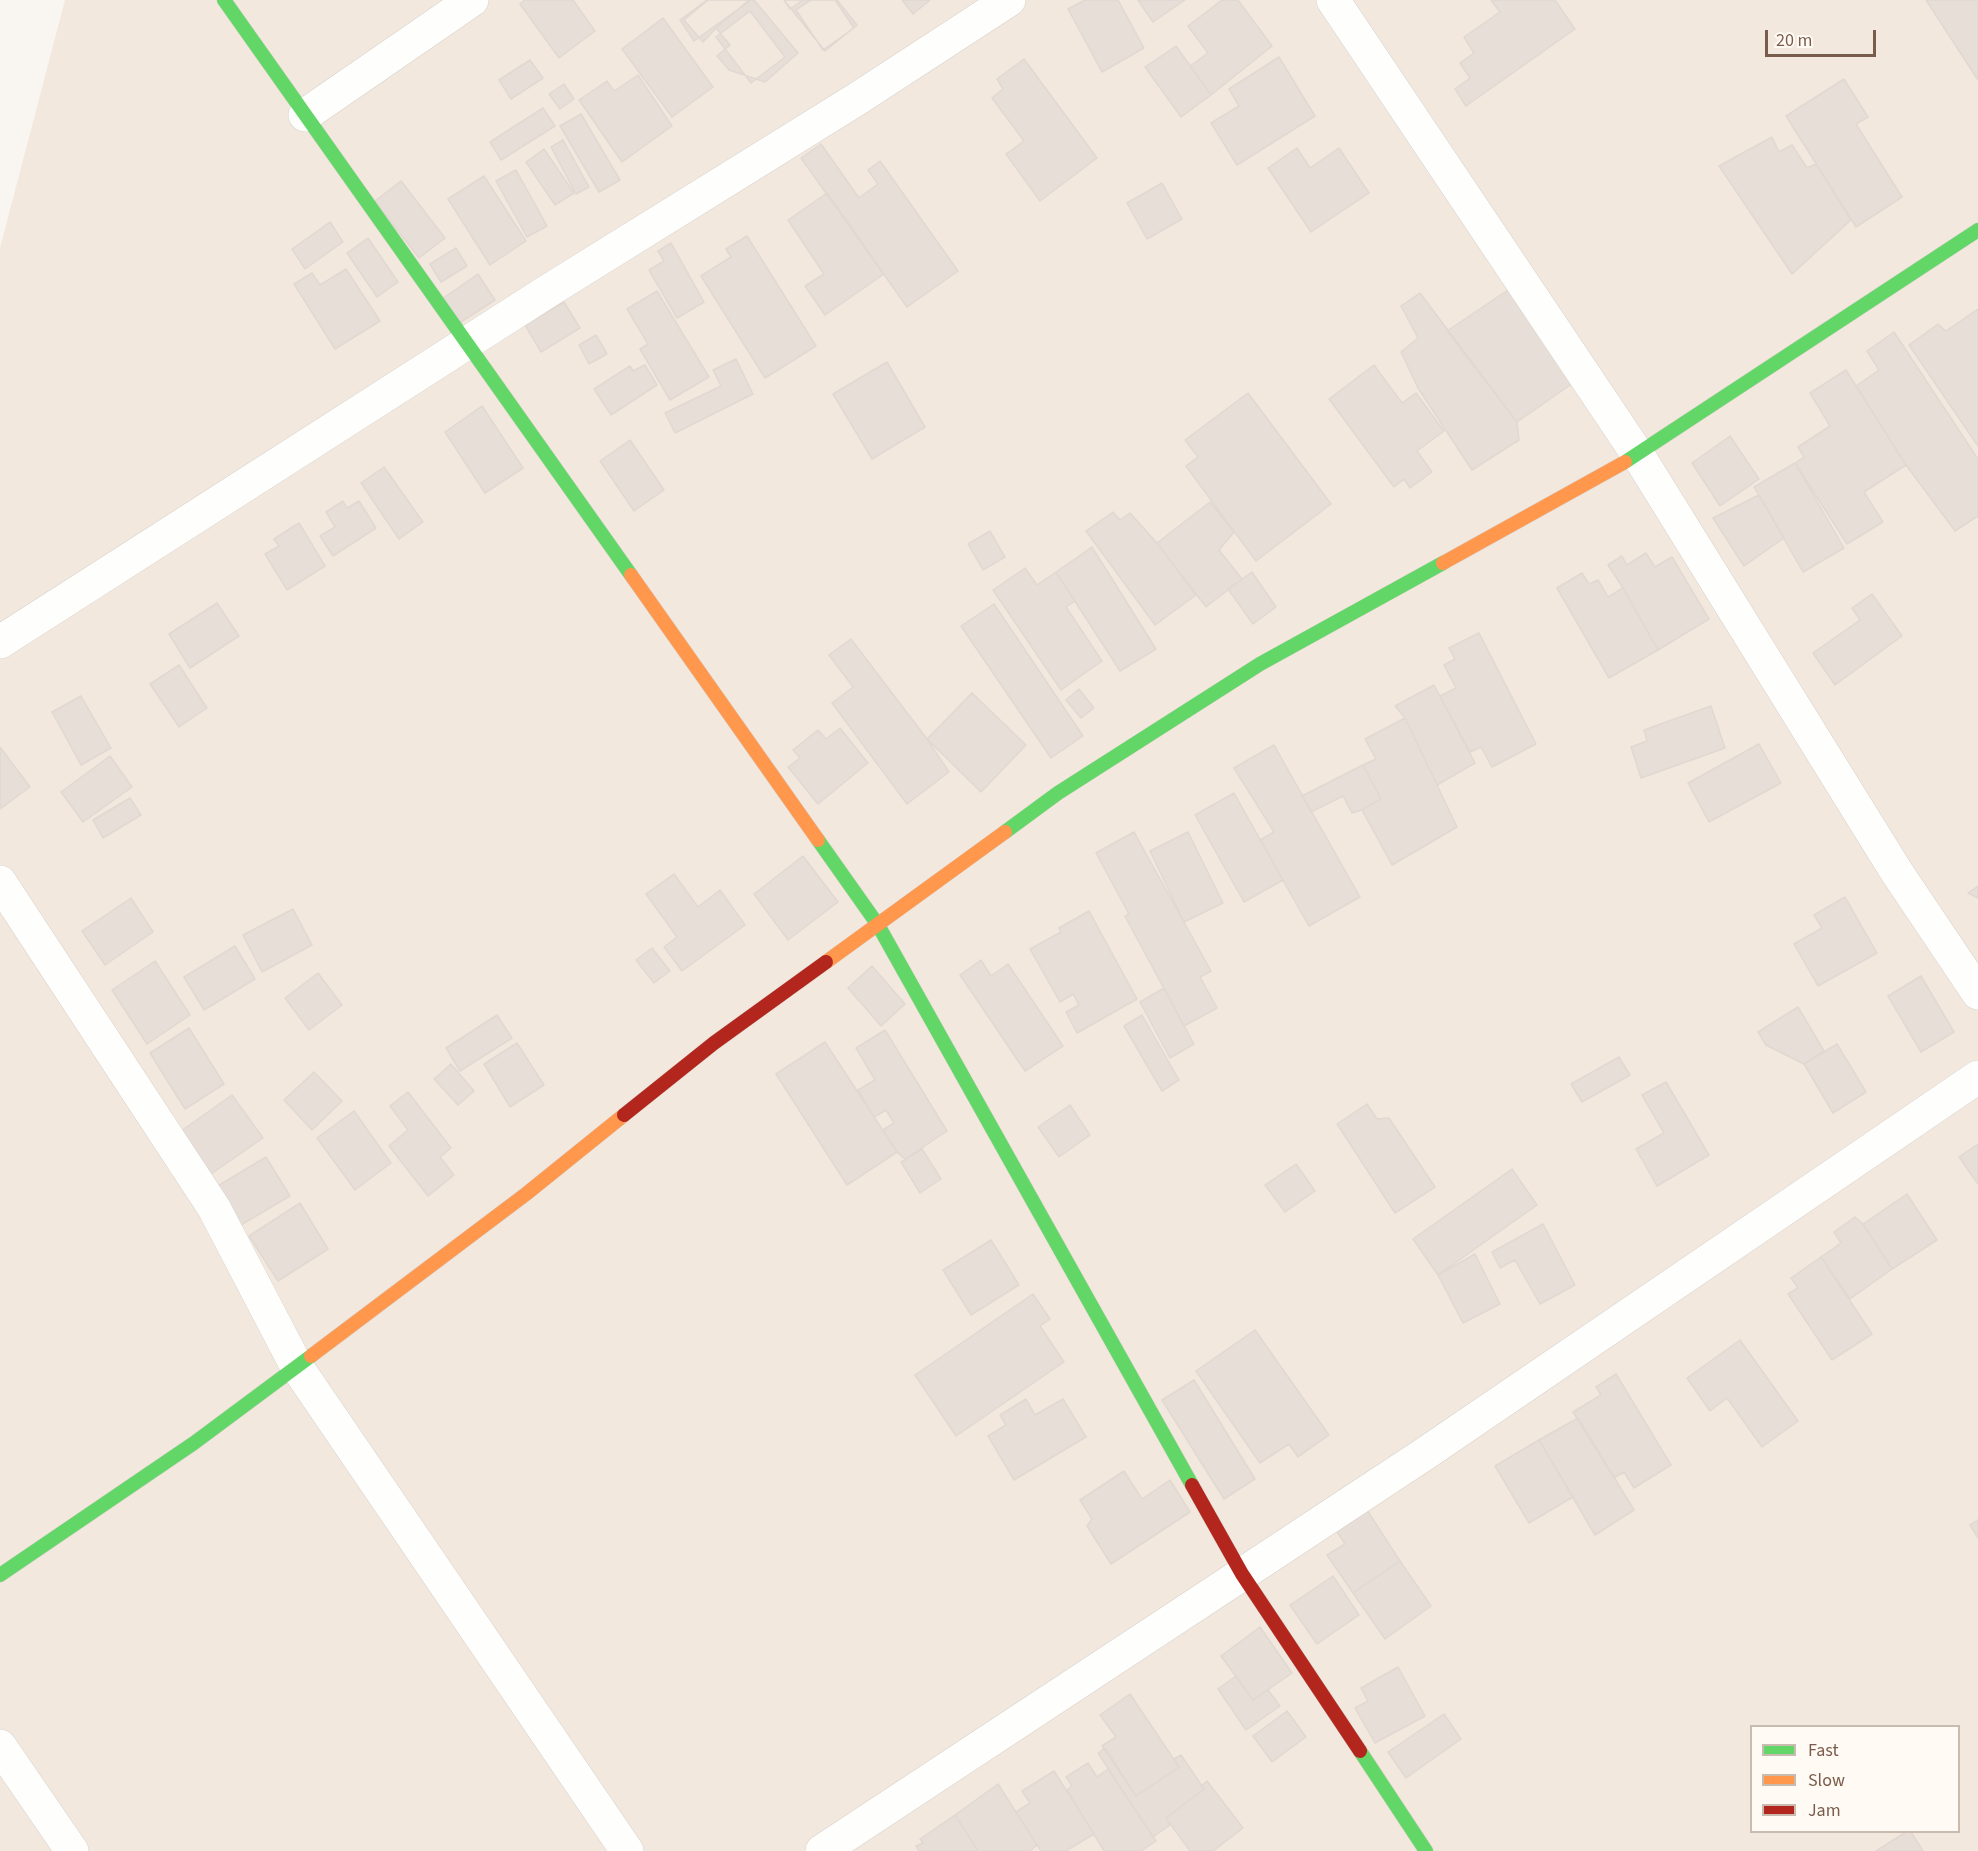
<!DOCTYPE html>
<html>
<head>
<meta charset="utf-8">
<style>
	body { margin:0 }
	#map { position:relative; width:1978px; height:1851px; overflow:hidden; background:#f9f5f0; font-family:"Source Sans 3",sans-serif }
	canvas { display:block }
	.legend { position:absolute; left:1750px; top:1725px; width:210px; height:108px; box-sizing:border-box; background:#fffaf3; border:2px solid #cabbb1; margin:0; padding:8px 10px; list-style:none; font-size:18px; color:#7a5c4d }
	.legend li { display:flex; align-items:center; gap:12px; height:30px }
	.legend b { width:30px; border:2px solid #cabbb1 }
	.scale { position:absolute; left:1765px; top:30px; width:111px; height:27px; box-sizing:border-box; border:3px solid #7a5c4d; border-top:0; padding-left:8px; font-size:18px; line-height:21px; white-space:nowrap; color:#7a5c4d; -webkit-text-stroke:4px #fffaf3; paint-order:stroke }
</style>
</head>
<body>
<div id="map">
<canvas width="1978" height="1851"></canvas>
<ul class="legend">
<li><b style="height:8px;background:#63d668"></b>Fast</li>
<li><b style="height:8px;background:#ff974d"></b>Slow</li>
<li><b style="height:8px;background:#b3261e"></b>Jam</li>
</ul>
<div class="scale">20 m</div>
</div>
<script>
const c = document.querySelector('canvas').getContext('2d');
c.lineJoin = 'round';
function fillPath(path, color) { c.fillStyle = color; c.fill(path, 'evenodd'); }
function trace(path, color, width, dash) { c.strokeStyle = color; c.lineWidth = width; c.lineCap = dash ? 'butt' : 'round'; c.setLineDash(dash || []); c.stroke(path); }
fillPath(new Path2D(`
	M65,0H1978V1851H0V248ZM1752,1726H1958V1832H1752Z`), '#f2e8de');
const building = new Path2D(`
	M525,0H573L595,31L559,58L520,4Z
	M707,0H751L694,41L680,20Z
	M708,0H749L716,28L703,42L684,20Z
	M749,0H754L798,53L765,82L729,70L717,56L730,45L716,28Z
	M784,0H837L857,25L825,51Z
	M784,0H803L790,9Z
	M811,0H835L854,28L823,50L796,10Z
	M902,0H930L913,14Z
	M1085,0H1118L1144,48L1102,72L1068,9Z
	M1138,0H1185L1153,22Z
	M1222,0H1238L1272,46L1211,95L1190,66L1208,53L1188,26Z
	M1491,0H1555L1575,29L1466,106L1455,89L1470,78L1460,63L1474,53L1464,37L1500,12Z
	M1926,0H1976L1978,2V80Z
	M750,11L785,57L751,83L716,37Z
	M663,18L713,87L672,117L622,49Z
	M1176,46L1211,95L1181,117L1145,67Z
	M1279,57L1315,116L1237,165L1211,123L1239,106L1229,89Z
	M1024,59L1097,158L1040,201L1006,154L1024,141L992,98L1003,89L997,79Z
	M530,60L543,78L511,99L499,80Z
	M638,75L672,126L622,162L579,100L607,81L614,91Z
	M1844,79L1868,117L1856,124L1902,197L1856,227L1786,116Z
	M564,84L574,99L560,109L549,94Z
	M543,108L555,126L501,160L490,142Z
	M581,114L620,180L599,192L560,126Z
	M1772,137L1779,152L1792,145L1807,168L1816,164L1851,220L1792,274L1719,166Z
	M563,140L589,187L576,194L551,147Z
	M821,144L859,198L878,184L868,170L880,161L958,271L907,307L801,158Z
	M1297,148L1310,168L1339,148L1369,193L1311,232L1268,168Z
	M544,149L574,193L555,205L526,162Z
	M516,170L547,226L527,237L496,181Z
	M484,176L526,241L490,265L448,199Z
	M401,181L445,238L419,258L375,201Z
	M1162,183L1182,219L1147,239L1127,203Z
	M827,193L884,274L825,315L805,286L824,274L788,220Z
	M330,222L343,242L305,269L292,249Z
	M747,236L816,346L765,378L701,276L731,257L726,249Z
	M368,238L398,282L377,297L347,253Z
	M671,243L704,302L677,318L649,270L664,261L658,251Z
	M456,248L467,266L441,282L430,264Z
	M346,269L380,321L335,349L294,284L312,273L320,285Z
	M478,274L495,300L458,324L442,299Z
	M1511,288L1576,381L1517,422L1447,331Z
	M657,291L709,377L670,400L640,349L648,344L627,309Z
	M1420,293L1517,422L1519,440L1472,470L1418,388L1401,352L1418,338L1401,306Z
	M564,302L580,328L541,352L525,325Z
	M1978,309V446L1909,345L1938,324L1946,331Z
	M1894,332L1978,459V516L1955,531L1906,465L1856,386L1879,370L1867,351Z
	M596,335L607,354L589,364L579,345Z
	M736,359L753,394L675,433L665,413L721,386L713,370Z
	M887,362L925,427L872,459L833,394Z
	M645,365L657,385L611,415L594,389L630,366L633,371Z
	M1374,365L1402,403L1416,393L1444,431L1417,451L1432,472L1410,488L1404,479L1394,487L1329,399Z
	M1846,370L1906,465L1864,492L1883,522L1847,544L1795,463L1804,457L1798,447L1830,426L1810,393Z
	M1248,393L1331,504L1256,561L1186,466L1198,457L1185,440Z
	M482,406L523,468L485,493L445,432Z
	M1730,436L1759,479L1720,506L1692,463Z
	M630,440L664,490L634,511L600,461Z
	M1795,463L1844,548L1803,572L1754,487Z
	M384,467L423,522L399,539L361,483Z
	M1759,495L1784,538L1744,566L1713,518Z
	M343,501L347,508L359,501L376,528L333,556L320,536L335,527L326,512Z
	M1210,502L1234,532L1219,550L1242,579L1206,607L1157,543Z
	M1113,512L1120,520L1130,513L1157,543L1196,595L1155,625L1086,531Z
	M299,523L325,566L287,590L265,554L279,546L274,539Z
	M990,531L1005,557L983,570L968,544Z
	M1092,547L1156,649L1120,671L1056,572Z
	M1646,553L1655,567L1672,557L1709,619L1658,650L1623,588L1608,565L1622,556L1627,565Z
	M1025,568L1037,585L1056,572L1075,601L1066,607L1102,661L1061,690L993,590Z
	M1252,572L1276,607L1253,624L1228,589Z
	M1582,573L1589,584L1598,580L1608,597L1623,588L1658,650L1609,678L1557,588Z
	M1872,594L1902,636L1835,685L1813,653L1860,620L1852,608Z
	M217,603L239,636L190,668L169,634Z
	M994,604L1083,736L1051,758L961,626Z
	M1479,633L1536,744L1492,767L1481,747L1470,752L1440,696L1456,688L1444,665L1455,659L1449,648Z
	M851,639L927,739L949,772L907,804L832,703L853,687L829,655Z
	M179,665L207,708L179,727L150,684Z
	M1434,685L1475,763L1437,785L1405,718L1395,706Z
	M1079,689L1094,708L1081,718L1066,700Z
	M972,693L1026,745L981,792L927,739Z
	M81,696L111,748L81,765L52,712Z
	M1711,706L1725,748L1641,778L1631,747L1647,741L1644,730Z
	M1405,718L1457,827L1392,865L1362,810L1381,799L1363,765L1376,759L1365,739Z
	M840,728L868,763L818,804L788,767L800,758L793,750L818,730L826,739Z
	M1759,744L1781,783L1709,822L1688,783Z
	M1274,745L1360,897L1309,926L1260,840L1274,832L1234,768Z
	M0,747L30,787L0,809Z
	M110,756L132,787L83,822L61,792Z
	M1363,765L1381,799L1362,810L1352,813L1343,796L1311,812L1302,796Z
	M1234,793L1283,880L1244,902L1195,815Z
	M130,798L141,815L103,838L93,820Z
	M1134,832L1211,971L1200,977L1217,1008L1184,1026L1125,916L1129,914L1096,853Z
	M1188,832L1223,903L1184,922L1150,851Z
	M803,856L838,902L788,940L754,894Z
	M674,874L698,907L720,890L745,925L682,971L664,947L677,937L646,894Z
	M1978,886V898L1968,893Z
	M1845,897L1877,953L1818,986L1794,944L1822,928L1814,915Z
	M131,898L153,932L105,965L82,931Z
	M293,909L312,945L262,972L243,935Z
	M1089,911L1137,999L1077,1033L1066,1012L1079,1005L1073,994L1060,1002L1030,949L1061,932L1059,928Z
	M235,946L255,979L204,1010L184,977Z
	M652,948L670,971L654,983L636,960Z
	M981,960L991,976L1008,964L1063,1046L1025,1071L960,975Z
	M155,961L190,1015L147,1044L112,990Z
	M872,966L905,1004L881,1026L848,988Z
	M318,973L342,1005L309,1030L285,998Z
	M1921,976L1954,1032L1921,1052L1888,996Z
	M1164,988L1194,1044L1170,1058L1140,1002Z
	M1798,1007L1824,1051L1804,1064L1766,1045L1758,1032Z
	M497,1015L512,1038L460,1071L446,1048Z
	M1142,1015L1179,1080L1162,1091L1124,1026Z
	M189,1028L224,1084L185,1109L150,1053Z
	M885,1030L947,1131L905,1159L897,1152L883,1130L894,1123L886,1110L874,1117L858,1090L875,1080L856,1048Z
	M825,1042L897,1152L847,1185L776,1074Z
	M517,1043L544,1085L510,1107L484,1064Z
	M1837,1044L1866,1092L1833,1113L1804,1064Z
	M1619,1057L1630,1075L1582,1102L1571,1084Z
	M451,1064L474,1091L458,1105L434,1079Z
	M314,1072L342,1101L312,1130L284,1100Z
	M1666,1082L1709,1155L1657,1186L1636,1149L1664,1133L1642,1095Z
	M408,1092L451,1148L440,1157L454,1175L428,1196L389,1146L408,1130L390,1106Z
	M232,1095L263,1138L211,1174L181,1131Z
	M1367,1104L1377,1119L1389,1118L1435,1187L1395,1213L1337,1124Z
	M1070,1105L1090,1135L1059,1157L1038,1127Z
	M354,1111L391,1163L355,1190L317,1138Z
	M1978,1144V1184L1959,1157Z
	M922,1149L941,1179L920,1193L901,1162Z
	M266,1157L290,1196L239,1226L216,1187Z
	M1296,1164L1315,1191L1285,1212L1265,1185Z
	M1512,1169L1537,1205L1438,1275L1413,1239Z
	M1907,1194L1937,1240L1892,1269L1863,1224Z
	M300,1203L328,1249L278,1281L249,1236Z
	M1855,1217L1863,1224L1892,1269L1850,1299L1821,1257L1841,1243L1834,1232Z
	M1543,1224L1575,1285L1540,1304L1515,1260L1500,1268L1492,1252Z
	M991,1240L1019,1285L971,1315L943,1270Z
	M1475,1254L1500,1304L1463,1323L1438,1275Z
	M1821,1257L1872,1334L1832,1360L1788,1294L1798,1288L1791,1278Z
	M1033,1294L1050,1319L1040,1326L1064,1362L956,1436L915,1375Z
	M1255,1330L1329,1435L1298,1457L1289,1444L1260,1463L1196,1371Z
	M1740,1340L1798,1421L1762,1447L1727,1398L1710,1411L1687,1378Z
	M1616,1374L1671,1465L1634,1488L1624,1472L1614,1478L1573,1412L1601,1395L1596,1387Z
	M1194,1380L1255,1479L1224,1499L1162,1400Z
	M1026,1399L1035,1415L1063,1399L1086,1437L1014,1480L988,1436L1006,1425L1000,1415Z
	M1578,1418L1634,1510L1595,1535L1539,1440Z
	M1539,1440L1573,1497L1529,1523L1495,1466Z
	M1124,1471L1142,1499L1170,1480L1190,1512L1111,1564L1087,1526L1092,1519L1080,1500Z
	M1367,1510L1400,1561L1353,1593L1327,1555L1345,1544L1336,1530Z
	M1978,1520V1538L1970,1525Z
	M1400,1561L1431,1606L1385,1639L1353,1593Z
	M1333,1576L1359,1615L1317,1644L1290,1605Z
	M1260,1627L1292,1673L1253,1700L1221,1656Z
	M1398,1667L1425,1716L1375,1743L1355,1708L1368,1701L1361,1688Z
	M1236,1676L1253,1700L1268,1690L1280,1706L1246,1730L1218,1689Z
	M1130,1694L1179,1767L1136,1796L1102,1746L1116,1737L1100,1715Z
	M1287,1711L1306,1737L1272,1762L1253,1736Z
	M1444,1714L1461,1739L1406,1778L1388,1752Z
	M1105,1748L1136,1796L1179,1767L1174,1759L1181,1755L1204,1789L1166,1818L1170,1825L1153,1837L1098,1753Z
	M1088,1763L1097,1777L1108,1769L1156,1841L1141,1851H1104L1067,1790L1072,1786L1066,1777Z
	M1054,1771L1094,1834L1066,1851H1041L1016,1812L1030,1803L1022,1791Z
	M1207,1781L1243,1828L1213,1851H1190L1166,1818L1204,1789L1201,1786Z
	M998,1784L1037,1845L1030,1851H978L955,1815Z
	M955,1815L978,1851H919L916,1846L923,1843L920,1839Z
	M1906,1832H1911L1923,1851H1876Z`);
fillPath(building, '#e6ded7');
trace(building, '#e2d8d2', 1.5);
const street = new Path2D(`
	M1333,0L1638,455L1896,871L1978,993
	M305,115L472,0
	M0,642L548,291L857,99L1009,0
	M0,882L214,1208L297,1367L627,1851
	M0,1746L72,1851
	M822,1851L1423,1455L1978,1077`);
const fast = new Path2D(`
	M224,0L631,575
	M1625,462L1978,230
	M1005,832L1058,793L1260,664L1443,563
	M818,840L878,925L1192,1485
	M0,1575L194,1443L311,1356
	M1360,1751L1426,1851`);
const slow = new Path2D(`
	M1443,563L1625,462
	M631,575L818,840
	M826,962L1005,832
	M311,1356L526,1194L624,1115`);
const jam = new Path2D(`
	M624,1115L714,1043L826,962
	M1192,1485L1242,1574L1360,1751`);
trace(street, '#d7d1cb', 34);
trace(fast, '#d9d2cb', 15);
trace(slow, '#d9d2cb', 15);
trace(jam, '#d9d2cb', 15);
trace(street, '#fefefd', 33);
trace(fast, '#63d668', 14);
trace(slow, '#ff974d', 14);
trace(jam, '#b3261e', 14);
</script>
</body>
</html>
